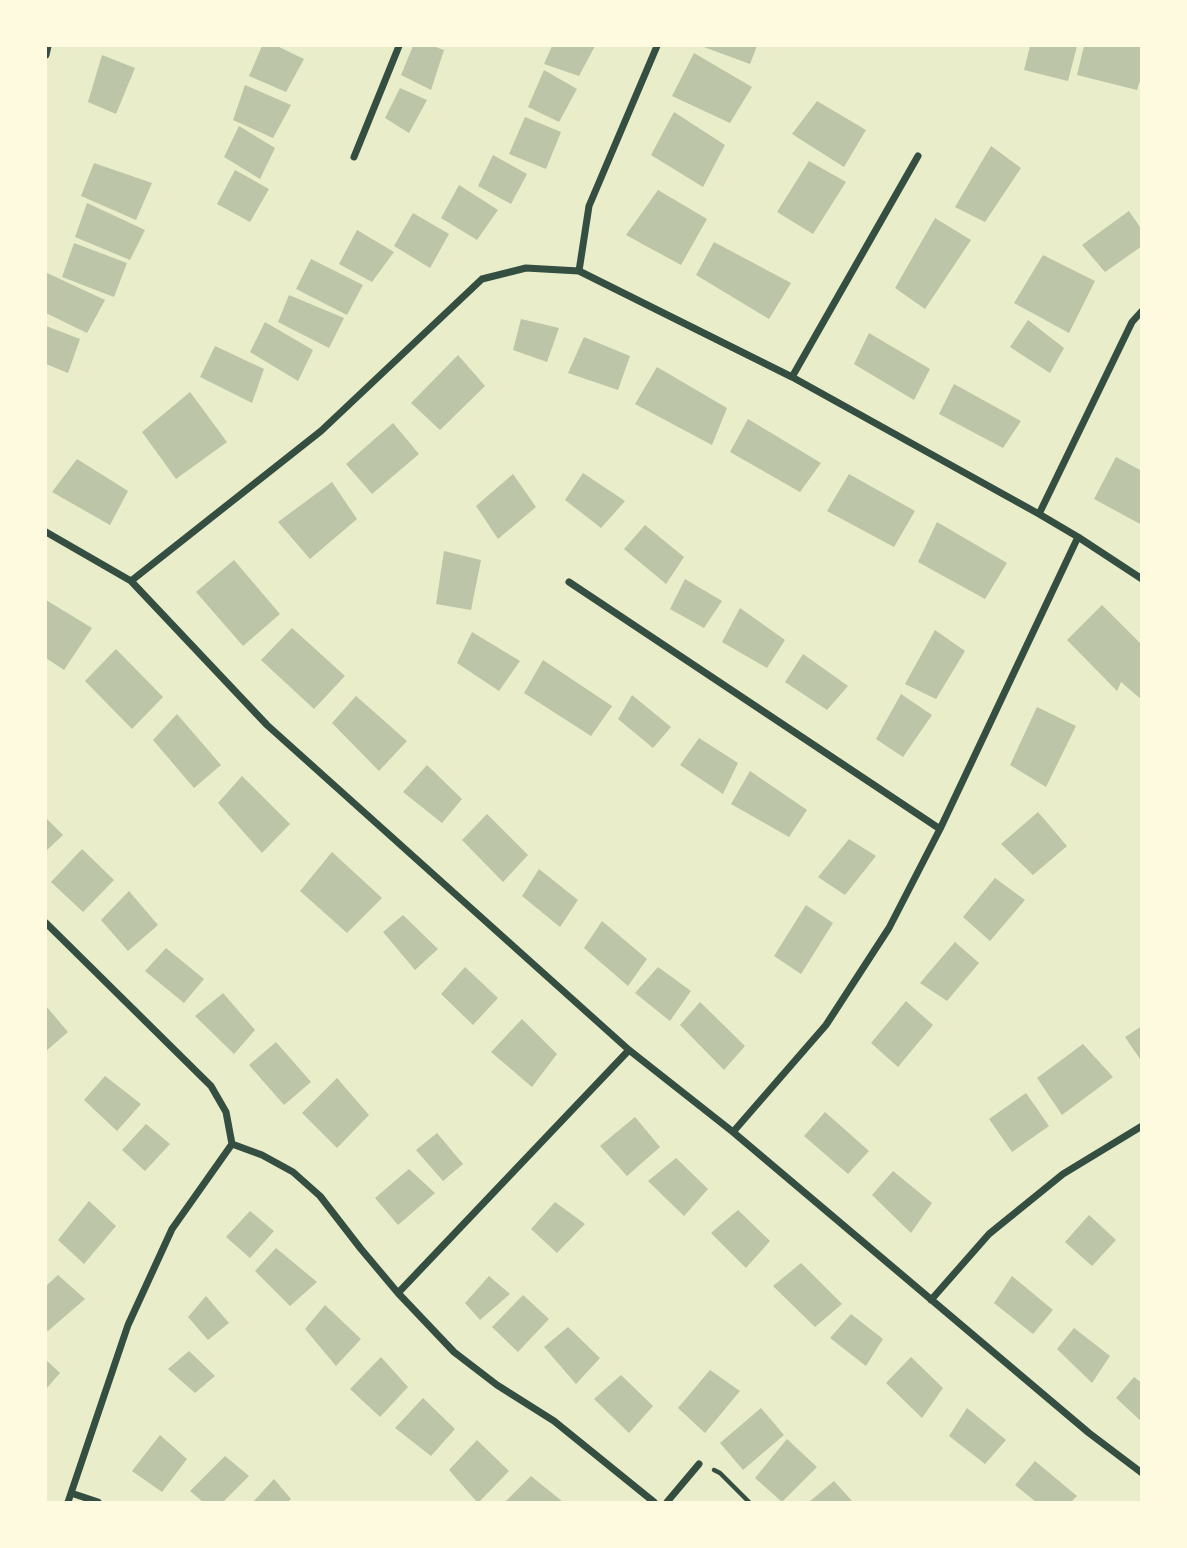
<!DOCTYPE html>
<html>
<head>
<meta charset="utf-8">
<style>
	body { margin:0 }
	#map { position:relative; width:1187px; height:1548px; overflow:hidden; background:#e9edc9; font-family:"Varela Round",sans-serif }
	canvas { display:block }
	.frame { position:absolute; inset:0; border:47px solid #fefae0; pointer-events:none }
</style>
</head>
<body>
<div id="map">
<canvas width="1187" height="1548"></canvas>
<div class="frame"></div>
</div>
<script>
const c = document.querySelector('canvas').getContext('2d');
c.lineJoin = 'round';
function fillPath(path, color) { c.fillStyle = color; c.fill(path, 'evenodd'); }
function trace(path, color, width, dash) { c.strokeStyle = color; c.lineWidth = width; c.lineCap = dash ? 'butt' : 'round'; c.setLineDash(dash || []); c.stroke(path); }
fillPath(new Path2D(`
	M262,46H277L304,59L286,92L249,76Z
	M413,46H433L444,50L431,90L401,75Z
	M552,46H595L579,76L544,64Z
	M701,46H757L750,64Z
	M1030,46H1077L1068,81L1024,70Z
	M1084,46L1142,47V75L1137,90L1077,75Z
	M694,53L752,87L730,123L672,96Z
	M102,55L135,68L116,114L88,102Z
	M544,70L577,89L559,122L528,107Z
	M245,85L291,105L273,138L233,120Z
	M400,88L427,100L409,133L385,118Z
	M817,101L866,130L844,167L792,134Z
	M674,112L725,145L703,187L651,155Z
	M525,117L561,132L546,169L509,154Z
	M239,126L275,148L260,179L224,157Z
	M991,146L1021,168L985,222L955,207Z
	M493,155L527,174L511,204L478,186Z
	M809,161L846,182L813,234L777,212Z
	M94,163L152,183L136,220L81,196Z
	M235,170L269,189L250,222L217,204Z
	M459,185L498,210L477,240L441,218Z
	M658,190L707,219L681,265L626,235Z
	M87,203L145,230L130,260L75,237Z
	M1129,211L1142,230V246L1105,272L1082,245Z
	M413,213L449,234L430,268L394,246Z
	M935,218L971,240L925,309L895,288Z
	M357,230L394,252L372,282L339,264Z
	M714,242L791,283L769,319L696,275Z
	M74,243L127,263L114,297L62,277Z
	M1043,255L1095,281L1069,333L1014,303Z
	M311,259L363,285L347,315L296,289Z
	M47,273L105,300L87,333L46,313Z
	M289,295L344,318L329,348L278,322Z
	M521,319L559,328L547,362L513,350Z
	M1028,320L1064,348L1050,373L1010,347Z
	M265,322L313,350L298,381L250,352Z
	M46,326L80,339L68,373L46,364Z
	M869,333L930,369L914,400L854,364Z
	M584,337L630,356L618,390L568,373Z
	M215,346L264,369L252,403L200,377Z
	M458,355L485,386L440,430L411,403Z
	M657,367L727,408L712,445L635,404Z
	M954,384L1021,421L1003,448L939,414Z
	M190,392L227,442L176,479L142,432Z
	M748,419L821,463L800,492L730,452Z
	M393,423L419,454L372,494L346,464Z
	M1116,457L1142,471V525L1094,499Z
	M77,459L128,491L110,525L52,492Z
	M583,473L625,501L601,528L565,500Z
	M513,474L536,507L498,539L476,506Z
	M849,474L915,511L894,547L827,511Z
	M332,482L357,519L310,559L278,522Z
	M937,522L1007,563L985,599L918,562Z
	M645,525L684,557L666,584L624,549Z
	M444,551L481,560L471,610L436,604Z
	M234,560L280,614L243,646L196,592Z
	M685,579L722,601L704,628L670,609Z
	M46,600L92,628L64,670L46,658Z
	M1102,605L1142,645V700L1121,682L1117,691L1067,640Z
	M740,608L785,640L767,668L722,642Z
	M292,628L345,676L314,709L261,660Z
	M935,630L965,651L936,699L905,684Z
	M472,632L520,661L499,691L457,663Z
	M116,649L163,697L132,729L85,681Z
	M803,654L848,686L827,710L785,682Z
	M543,660L612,706L591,736L524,693Z
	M901,694L932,715L903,757L876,739Z
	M632,695L671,727L653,748L618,719Z
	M356,696L407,741L379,771L332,723Z
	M1037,707L1076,726L1046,787L1010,765Z
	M177,714L221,765L194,788L153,740Z
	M699,738L738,763L723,794L680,765Z
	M427,765L462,799L442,823L403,792Z
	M750,771L807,810L789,837L731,804Z
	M242,776L290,824L262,853L218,803Z
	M1038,812L1067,846L1033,875L1001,844Z
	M487,814L528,855L503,882L462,840Z
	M46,818L63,835L46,851Z
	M849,839L876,856L845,895L818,877Z
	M82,849L114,880L83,912L51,882Z
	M332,852L382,898L347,933L300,891Z
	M539,869L578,900L560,927L522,896Z
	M995,878L1025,900L990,941L963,917Z
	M129,891L158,925L128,951L101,920Z
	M806,905L833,923L801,974L774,956Z
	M403,915L438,949L415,970L383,932Z
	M602,921L647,959L628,986L584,948Z
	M955,942L979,963L947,1001L920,983Z
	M166,948L204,979L184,1003L145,971Z
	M465,967L498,998L473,1025L441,994Z
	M658,967L691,991L670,1021L635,993Z
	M223,993L255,1030L234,1054L195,1016Z
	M906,1001L933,1025L898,1067L871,1043Z
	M700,1002L745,1046L724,1070L680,1025Z
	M46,1006L68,1032L46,1051Z
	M522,1019L557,1054L532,1087L491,1052Z
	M1142,1026V1062L1125,1037Z
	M276,1042L311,1082L284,1105L249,1065Z
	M1083,1044L1113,1077L1062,1115L1037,1078Z
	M105,1076L141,1104L117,1131L84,1100Z
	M337,1078L369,1115L337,1148L302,1113Z
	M1026,1093L1049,1126L1012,1152L989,1119Z
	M825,1112L869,1151L848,1174L804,1136Z
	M635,1117L660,1147L627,1176L600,1146Z
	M146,1124L170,1144L145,1171L122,1150Z
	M437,1133L463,1164L443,1181L416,1150Z
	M676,1158L708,1189L684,1216L648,1181Z
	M409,1169L435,1193L398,1225L375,1198Z
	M893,1171L932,1203L911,1233L872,1195Z
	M89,1201L116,1226L84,1264L58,1240Z
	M555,1202L585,1224L557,1253L531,1229Z
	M738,1210L770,1241L746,1268L711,1233Z
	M250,1211L274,1231L250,1258L226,1237Z
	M1089,1215L1116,1240L1092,1266L1065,1242Z
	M276,1248L317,1282L290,1306L255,1271Z
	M801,1263L842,1304L815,1327L773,1286Z
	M58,1275L85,1299L48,1331L46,1329V1286Z
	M489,1276L510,1294L480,1320L465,1303Z
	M1012,1276L1053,1310L1033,1334L994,1303Z
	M523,1295L549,1319L518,1352L492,1327Z
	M206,1296L229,1323L208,1340L188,1317Z
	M325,1305L361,1339L336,1366L305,1329Z
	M851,1314L883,1339L866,1366L830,1338Z
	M568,1327L600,1358L576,1384L544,1347Z
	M1074,1328L1110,1356L1092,1383L1057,1349Z
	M189,1351L215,1376L195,1393L168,1369Z
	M381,1357L408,1387L380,1417L350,1389Z
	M911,1357L943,1388L922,1418L886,1383Z
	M46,1360L60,1373L46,1389Z
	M710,1370L740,1391L705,1433L678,1408Z
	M621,1375L653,1406L629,1433L594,1399Z
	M1134,1377L1142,1383V1422L1116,1398Z
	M423,1398L455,1429L431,1456L395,1428Z
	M761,1408L784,1435L743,1470L720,1443Z
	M967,1408L1006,1440L985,1464L949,1436Z
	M160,1435L187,1459L162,1492L132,1471Z
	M787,1439L817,1467L782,1502L755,1478Z
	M477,1440L509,1471L479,1502H477L449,1470Z
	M225,1456L249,1476L223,1502H203L190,1491Z
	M1035,1461L1077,1496L1071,1502H1036L1015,1485Z
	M531,1476L563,1502H505Z
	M274,1479L291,1499L288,1502H253Z
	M834,1481L853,1502H809Z`), '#bcc5a7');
trace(new Path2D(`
	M714,1470L720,1473L749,1502`), '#344e41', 4.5);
trace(new Path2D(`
	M46,55L48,46
	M354,157L399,46
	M579,271L589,206L657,46
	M792,377L918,156
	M1039,514L1132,322L1142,311
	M46,532L131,581L267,725L629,1050L733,1132L1089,1433L1142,1473
	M131,581L321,431L482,279L526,268L579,271L792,377L1039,514L1078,537L1142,579
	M569,582L940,829
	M46,923L211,1086L226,1112L232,1144L262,1155L293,1172L320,1196L361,1249L398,1293L454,1352L497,1385L554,1421L654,1502
	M733,1132L826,1025L889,928L940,829L1078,537
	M398,1293L629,1050
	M931,1300L989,1234L1063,1174L1142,1126
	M71,1493L98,1502
	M68,1502L128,1325L172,1229L232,1144
	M667,1502L699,1464`), '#344e41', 7);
</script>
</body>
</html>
